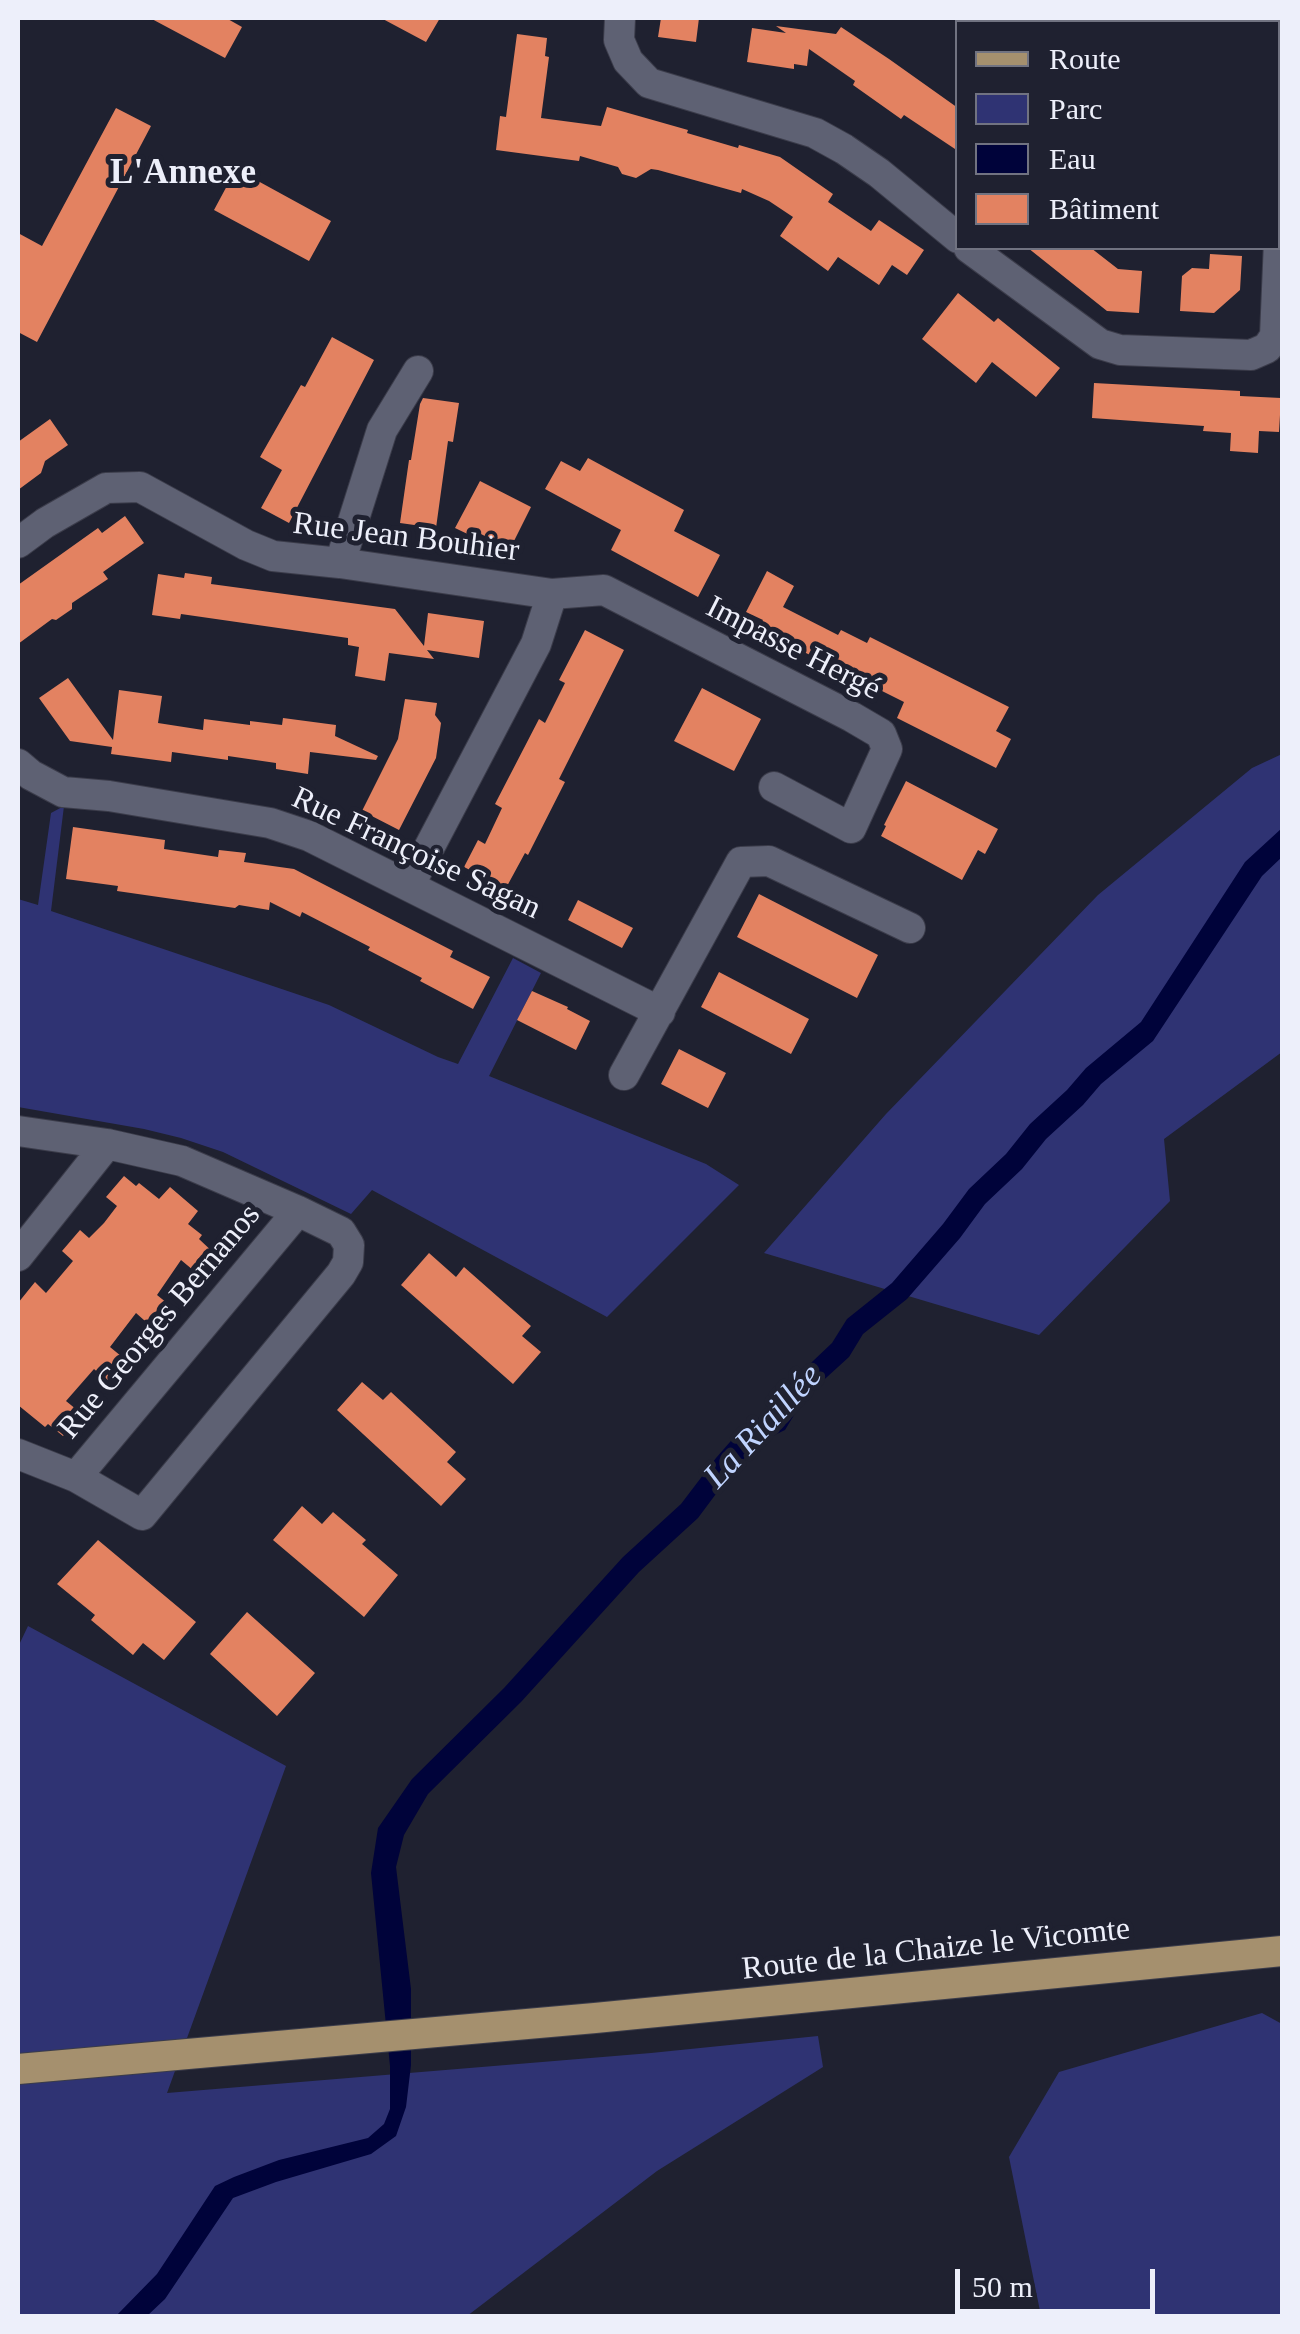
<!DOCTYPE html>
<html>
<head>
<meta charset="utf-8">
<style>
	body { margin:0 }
	#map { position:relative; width:1300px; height:2334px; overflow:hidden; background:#1f2130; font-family:Georgia,serif }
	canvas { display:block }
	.frame { position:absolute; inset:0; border:20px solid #edeffa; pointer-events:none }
	.legend { position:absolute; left:955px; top:20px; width:325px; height:230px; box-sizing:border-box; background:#1f2130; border:2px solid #717381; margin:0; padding:12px 18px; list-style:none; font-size:30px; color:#edeffa }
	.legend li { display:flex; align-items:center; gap:20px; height:50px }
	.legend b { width:50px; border:2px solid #717381 }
	.scale { position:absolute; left:955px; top:2269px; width:200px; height:45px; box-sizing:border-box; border:5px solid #edeffa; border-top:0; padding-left:12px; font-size:30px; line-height:35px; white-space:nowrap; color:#edeffa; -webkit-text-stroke:8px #1f2130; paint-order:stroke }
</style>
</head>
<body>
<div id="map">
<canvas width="1300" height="2334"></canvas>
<div class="frame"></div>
<ul class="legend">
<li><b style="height:12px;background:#a5906e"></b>Route</li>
<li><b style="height:28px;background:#2f3373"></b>Parc</li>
<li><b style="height:28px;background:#00033a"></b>Eau</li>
<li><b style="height:28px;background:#e38261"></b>Bâtiment</li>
</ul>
<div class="scale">50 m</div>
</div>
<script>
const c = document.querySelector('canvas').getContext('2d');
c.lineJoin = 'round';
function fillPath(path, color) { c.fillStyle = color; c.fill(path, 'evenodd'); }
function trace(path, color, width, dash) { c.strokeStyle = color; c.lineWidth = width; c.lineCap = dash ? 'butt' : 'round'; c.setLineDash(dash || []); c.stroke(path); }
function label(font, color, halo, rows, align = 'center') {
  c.font = font + ' Georgia,serif'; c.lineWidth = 10; c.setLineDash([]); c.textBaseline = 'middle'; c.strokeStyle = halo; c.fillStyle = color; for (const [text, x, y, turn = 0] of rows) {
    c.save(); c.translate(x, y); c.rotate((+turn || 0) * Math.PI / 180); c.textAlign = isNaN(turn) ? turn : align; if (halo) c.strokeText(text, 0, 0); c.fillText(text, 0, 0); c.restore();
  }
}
fillPath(new Path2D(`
	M1282,754V1052L1164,1139L1170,1201L1039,1335L764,1253L886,1114L1098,895L1252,768Z
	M64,806L51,911L329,1005L438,1057L458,1064L513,958L541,973L489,1076L706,1164L739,1185L607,1317L372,1190L351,1214L223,1152L181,1138L144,1129L18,1107V899L38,905L51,813Z
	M28,1626L286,1766L167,2093L651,2053L818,2036L823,2067L657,2171L467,2316H18V1647Z
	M1262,2013L1282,2024V2316H1041L1009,2157L1059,2072Z`), '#2f3373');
fillPath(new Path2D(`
	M1282,828V857L1262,876L1153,1041L1101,1084L1083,1105L1046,1139L1022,1169L985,1204L960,1238L907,1299L863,1334L849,1357L805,1397L785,1430L758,1443L733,1471L698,1518L639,1572L521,1702L428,1794L404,1835L396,1867L411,1989V2065L406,2107L396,2136L371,2154L276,2182L233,2198L165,2299L147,2316H116L157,2274L215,2186L234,2177L279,2160L368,2138L384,2124L390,2109V2066L371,1873L378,1828L412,1779L504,1688L623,1557L681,1504L716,1458L744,1426L770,1412L794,1379L832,1343L847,1319L892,1283L943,1224L969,1189L1006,1154L1030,1124L1067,1090L1086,1068L1141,1022L1245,862Z`), '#00033a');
fillPath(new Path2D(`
	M150,18H226L242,27L225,58Z
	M381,18H440L426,42Z
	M661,18H699L696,42L658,37Z
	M776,26L836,34L841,27L889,59L958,108V151L904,115L901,119L853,85L855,81L809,49L807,66L794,64V69L747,62L752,28L786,33Z
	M517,34L547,38L545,56L549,57L541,118L601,126L607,107L688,130L687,133L738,148L739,145L780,157L833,194L828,202L871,231L879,220L924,250L907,275L892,265L879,285L838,257L828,271L780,236L793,217L769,201L742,189L741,193L658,170L651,169L636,178L622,174L618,167L580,156L579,161L496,150L500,116L506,117Z
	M116,108L151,126L37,342L18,332V233L42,246Z
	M236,169L331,221L309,261L214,210Z
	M1028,248H1091L1118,269L1142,271L1139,313L1107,311Z
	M1210,254L1242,256L1240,290L1214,313L1180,311L1182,276L1192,268L1209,269Z
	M958,293L994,322L998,318L1060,368L1036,397L992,362L976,383L922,339Z
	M332,337L374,360L289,523L261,508L282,470L260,457L301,385L305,387Z
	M1094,383L1240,391V396L1281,398L1279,432L1259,431L1258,453L1230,451L1231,433L1203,431L1204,426L1092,418Z
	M423,398L459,403L453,442L448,441L436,528L400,523L409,460H411L420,404Z
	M50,419L68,445L45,461L41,473L18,490V442Z
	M588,458L684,510L674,531L720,555L698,597L611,550L621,530L545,489L561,461L580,471Z
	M480,481L531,507L510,549L481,534L478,539L455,528Z
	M125,516L144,543L103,572L108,579L72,603V609L56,620L52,619L18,644V585L98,528L102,533Z
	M767,571L794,586L783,607L838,635L841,630L867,643L870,637L1009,707L996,731L1011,739L996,768L897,718L904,702L758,629L763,620L746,612Z
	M185,573L212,577L211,584L395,609L424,646L428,613L484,621L479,658L427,650L434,659L389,653L385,681L355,676L359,647L348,645V638L181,614L180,619L152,615L158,574L184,578Z
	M585,630L624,650L559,779L565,782L528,855L525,853L506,888L464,867L478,840L485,844L502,808L495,804L539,719L545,723L565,683L559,680Z
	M68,678L113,740L119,690L162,696L158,723L203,730L204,719L250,725V721L282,725L283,718L336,725L335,736L378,756L376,760L310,752L308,774L276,769V763L228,756V760L172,752L171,762L111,754L112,747L70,741L39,698Z
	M702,688L761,719L734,771L674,741Z
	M405,699L437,703L435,715L441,723L436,758L399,830L362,811L398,739Z
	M906,781L998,829L985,854L978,850L962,880L881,836L886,826L884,825Z
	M73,827L165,840L164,849L218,857L219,850L246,853L244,862L294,869L453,951L450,957L490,977L473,1009L420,981L422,978L368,950L370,947L302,912L300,917L270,902L269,910L239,905L235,908L117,891L118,886L66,879Z
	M759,894L878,955L857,998L737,937Z
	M578,900L633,928L622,948L568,920Z
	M719,972L809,1019L791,1054L701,1007Z
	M532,991L568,1007L567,1009L590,1021L576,1050L517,1020Z
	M679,1049L726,1073L708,1108L661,1084Z
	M124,1176L136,1186L139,1183L159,1199L170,1187L198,1211L188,1224L202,1235L199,1239L216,1255L199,1275L181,1260L157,1295L172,1307L154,1329L136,1313L110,1347L127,1361L109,1382L94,1369L66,1401L82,1414L63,1436L48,1424L45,1427L18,1405V1303L35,1282L46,1293L73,1261L62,1251L80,1230L89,1238L104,1223L117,1206L106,1197Z
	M429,1253L456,1277L464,1267L531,1326L522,1336L541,1352L513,1384L401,1285Z
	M362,1382L383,1400L391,1392L456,1452L447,1462L466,1479L441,1506L337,1410Z
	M302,1506L322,1524L333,1512L366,1540L362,1544L398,1575L364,1617L273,1540Z
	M98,1540L196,1622L164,1660L143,1643L133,1655L91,1620L95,1615L57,1584Z
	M247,1612L315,1673L277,1716L210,1654Z`), '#e38261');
const minor = new Path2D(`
	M620,18L619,40L628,61L649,83L815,133L844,149L879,173L958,238
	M1147,18L1154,22
	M1278,118L1282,130
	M969,248L1100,344L1120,350L1251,355L1267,348L1275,336L1282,171
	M18,543L45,523L106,488L140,487L246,545L273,556L340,563L552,594L536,644L409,886
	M340,563L382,430L418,371
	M552,594L604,590L852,717L881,734L887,749L851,828L774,787
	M18,764L31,775L63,792L109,796L270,823L309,836L660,1012
	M624,1075L741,862L769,861L910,928
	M18,1131L107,1144L182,1161L298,1211L341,1232L349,1245L348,1262L341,1274L142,1515L76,1477L18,1454
	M18,1256L107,1144
	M76,1477L298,1211`);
const major = new Path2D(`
	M18,2069L595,2018L1282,1951`);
trace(minor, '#3b3c4a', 32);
trace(major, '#3b3c4a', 32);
trace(minor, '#5e6173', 30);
trace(major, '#a5906e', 30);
label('32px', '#edeffa', '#1f2130', [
	["Rue Jean Bouhier",406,538,7],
	["Impasse Hergé",793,649,27],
	["Rue Françoise Sagan",416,854,25],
	["Rue Georges Bernanos",160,1322,-50],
	["Route de la Chaize le Vicomte",936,1950,-6]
]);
label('bold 35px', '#edeffa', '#1f2130', [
	["L'Annexe",183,174]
]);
label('italic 35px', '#c0d4ff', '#1f2130', [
	["La Riaillée",764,1427,-47]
]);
</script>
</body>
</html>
